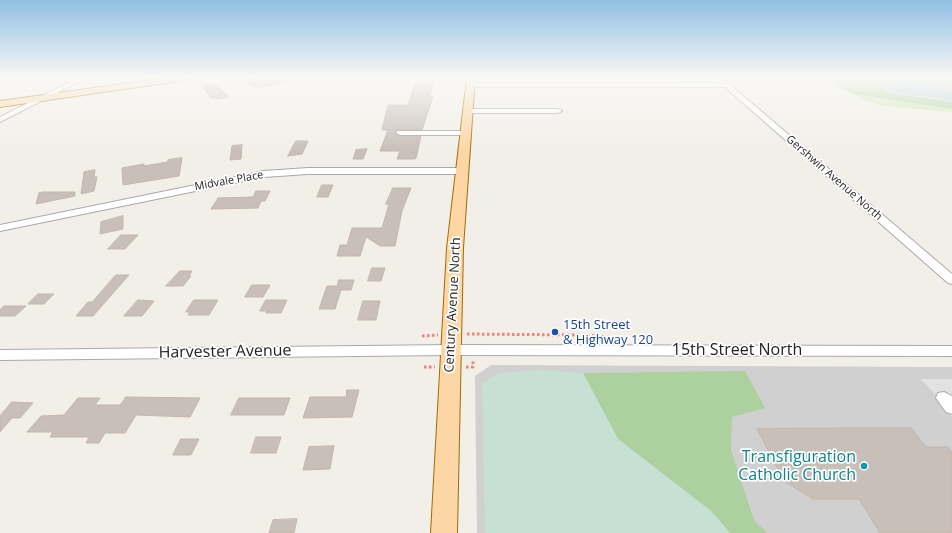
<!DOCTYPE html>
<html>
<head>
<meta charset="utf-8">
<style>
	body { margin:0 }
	canvas { display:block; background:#f2efe9 }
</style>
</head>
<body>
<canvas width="952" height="533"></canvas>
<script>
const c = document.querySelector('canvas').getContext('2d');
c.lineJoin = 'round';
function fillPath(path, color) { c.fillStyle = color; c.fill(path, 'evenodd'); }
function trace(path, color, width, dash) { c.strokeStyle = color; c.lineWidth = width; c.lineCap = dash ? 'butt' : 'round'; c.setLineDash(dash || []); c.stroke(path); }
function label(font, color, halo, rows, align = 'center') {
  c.font = font + ' "Open Sans",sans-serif'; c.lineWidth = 3.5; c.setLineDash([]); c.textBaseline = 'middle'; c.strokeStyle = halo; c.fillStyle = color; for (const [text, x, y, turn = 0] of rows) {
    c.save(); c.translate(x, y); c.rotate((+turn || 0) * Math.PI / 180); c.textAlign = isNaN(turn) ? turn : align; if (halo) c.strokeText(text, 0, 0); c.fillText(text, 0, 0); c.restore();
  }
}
fillPath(new Path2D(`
	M478,77H952V87H477Z`), '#e0dfdf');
fillPath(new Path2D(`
	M491,365L952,367V533H477L475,376Z`), '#d0d0d0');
fillPath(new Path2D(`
	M848,91L869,97L952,109V112L883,106L866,101Z`), '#cdebb0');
fillPath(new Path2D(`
	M839,77H952V87C935,89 917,82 899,81L896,94L944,100L952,102V109L859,95C850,93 840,89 834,81Z
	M745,371L765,408L732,417L731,450L754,520L767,533H730L711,511L618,439L583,373Z`), '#add19e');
fillPath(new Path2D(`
	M689,77H706L713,82H674L668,80Z
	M899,81C917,82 936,88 952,87V102C942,99 931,97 920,96C907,95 891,97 880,87V85L887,82Z
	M540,370L583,373L618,439L711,511L730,533H485L482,384L499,373Z`), '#c6e0d4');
fillPath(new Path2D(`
	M921,379H952V418L946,406Z`), '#e2e2e2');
fillPath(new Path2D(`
	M896,82L926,84L952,92V101C937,97 893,95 885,87L888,84Z`), '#aad3df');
const building = new Path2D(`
	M258,77H285L286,83L255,88L242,80Z
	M424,77H435L430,97H433L422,130H397L395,132L400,136H421L416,158L415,159H397L400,151H380L388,130H382L388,105H408L416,81H423Z
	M216,84L229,97L216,99L214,97L211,98L202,86Z
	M296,141H308L302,154L288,156Z
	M242,145L241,159L230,160L232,146Z
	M367,149L363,159H353L356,150Z
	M182,158L179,176L123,185L122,168L144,164V166L168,162V160Z
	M95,170L94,177H97L94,191L81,194L84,172Z
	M322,185H333L328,197H317Z
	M393,188H411L402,211L395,246H380L366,237L360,256H337L340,245H347L352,228H382L389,204H386Z
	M256,191H270L265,201H261L258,208L211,209L218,198L253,197Z
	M43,192H75V196L36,204L39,193Z
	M123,216V229L100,234L101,222Z
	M121,235H138L125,249H108Z
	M372,268H385L381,281H368Z
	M180,271H192L189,276H191L183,286H166Z
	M116,275H129L93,316H76L88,302H92Z
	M339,280H354L351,290H341L335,309H319L327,286H337Z
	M252,285H270L263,297H245Z
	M38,294H54L44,304H28Z
	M138,300L154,301L142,316H124Z
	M194,300H218L209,315H188L190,312H186Z
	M266,300H287L281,313H266L267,311H260Z
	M363,301H380L376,320H358Z
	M4,306H26L15,316H0V310Z
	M347,390H359L352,417L303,418L310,397H346Z
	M126,397L200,398L190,417L136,415L125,433H105L99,443H86L89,437H50L53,432H27L41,416L64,415L78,398H100L95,405H120Z
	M239,398H290L284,415H231Z
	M12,402L33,403L20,418H12L0,432V416Z
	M911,428L926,447H948L952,452V533H880L859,499H813L784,481L757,429Z
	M256,437H281L276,453H251Z
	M181,439H199L191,455H173Z
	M334,446L330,469L303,470L309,447Z
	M297,519L294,533H269L273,520Z`);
fillPath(building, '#c7bfb8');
trace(building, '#c4b6ab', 1);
const minor = new Path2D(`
	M80,77H88L0,122V117Z
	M714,77H721L952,274V284L948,283L725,87H470L467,85L470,83H720Z
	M465,109H558L562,111L558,113H468L464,111Z
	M397,131H466L470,133L466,135H400L396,133Z
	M308,168H462L467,171L462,174H308L264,177L0,231V225L264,171Z
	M450,345L952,346V356L450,355L0,360V350Z
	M944,392L952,396V414L946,412L936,398L938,393Z`);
const major = new Path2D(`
	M173,77H197L193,79L0,107V101Z
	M467,77H475L463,248L457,533H431L447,248Z`);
trace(minor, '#a9a9a9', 2);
trace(major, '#a06b00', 2);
trace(new Path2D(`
	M467,334L584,335L624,338
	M422,336L438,335
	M424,367H435
	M466,367H473V360`), '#fa8072', 3, [2.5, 2.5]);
fillPath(minor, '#fff');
fillPath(major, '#fcd6a4');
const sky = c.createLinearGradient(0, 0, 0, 152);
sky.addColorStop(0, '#8fc0e4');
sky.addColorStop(0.51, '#f9f8f5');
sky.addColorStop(1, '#f9f8f500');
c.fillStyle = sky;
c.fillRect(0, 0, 952, 152);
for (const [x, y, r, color] of [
	[555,332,4,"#1a4fb4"],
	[864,466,4,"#0f9aa8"]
]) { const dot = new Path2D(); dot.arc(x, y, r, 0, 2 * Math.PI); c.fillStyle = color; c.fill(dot); trace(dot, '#fff', 1.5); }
label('11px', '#222', '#fff', [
	["Gershwin Avenue North",834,178,41],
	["Midvale Place",229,181,-10]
]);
label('13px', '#222', '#fff', [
	["Century Avenue North",453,305,-87]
]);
label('13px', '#164399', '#fff', [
	["15th Street",563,325],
	["& Highway 120",563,340]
], 'left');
label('16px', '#222', '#fff', [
	["15th Street North",737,350],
	["Harvester Avenue",225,352,-1]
]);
label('16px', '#0d838f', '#fff', [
	["Transfiguration",856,457],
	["Catholic Church",856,475]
], 'right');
</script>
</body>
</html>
